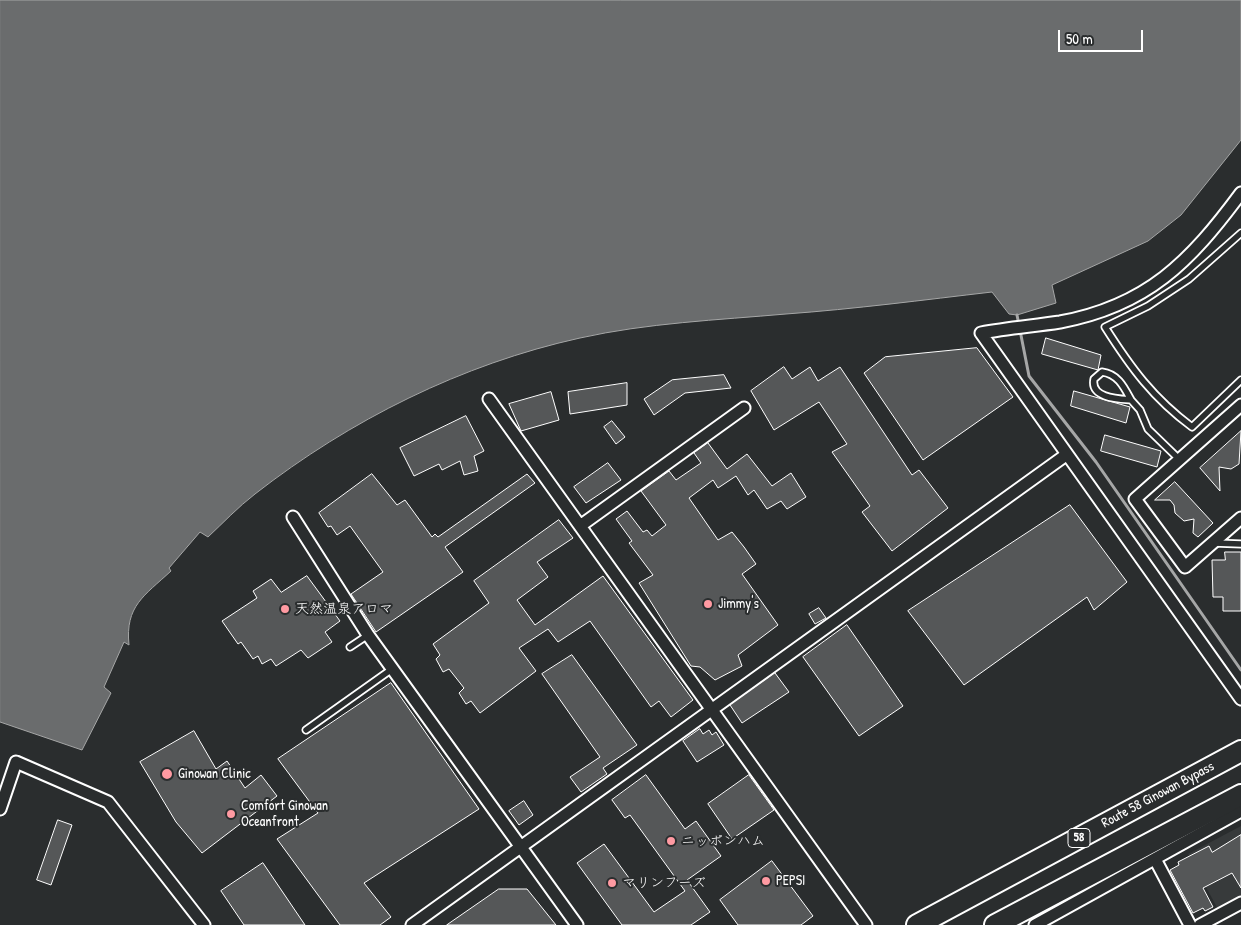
<!DOCTYPE html>
<html>
<head>
<meta charset="utf-8">
<style>
	body { margin:0 }
	#map { position:relative; width:1241px; height:925px; overflow:hidden; background:#2a2d2e; font-family:"Patrick Hand",sans-serif }
	canvas { display:block }
	.scale { position:absolute; left:1058px; top:30px; width:85px; height:22px; box-sizing:border-box; border:2px solid #fff; border-top:0; padding-left:6px; font-size:15px; line-height:18px; white-space:nowrap; color:#fff; -webkit-text-stroke:4px #2a2d2e; paint-order:stroke }
</style>
</head>
<body>
<div id="map">
<canvas width="1241" height="925"></canvas>
<div class="scale">50 m</div>
</div>
<script>
const c = document.querySelector('canvas').getContext('2d');
c.lineJoin = 'round';
function fillPath(path, color) { c.fillStyle = color; c.fill(path, 'evenodd'); }
function trace(path, color, width, dash) { c.strokeStyle = color; c.lineWidth = width; c.lineCap = dash ? 'butt' : 'round'; c.setLineDash(dash || []); c.stroke(path); }
function label(font, color, halo, rows, align = 'center') {
  c.font = font + ' "Patrick Hand","Klee One",sans-serif'; c.lineWidth = 4; c.setLineDash([]); c.textBaseline = 'middle'; c.strokeStyle = halo; c.fillStyle = color; for (const [text, x, y, turn = 0] of rows) {
    c.save(); c.translate(x, y); c.rotate((+turn || 0) * Math.PI / 180); c.textAlign = isNaN(turn) ? turn : align; if (halo) c.strokeText(text, 0, 0); c.fillText(text, 0, 0); c.restore();
  }
}
fillPath(new Path2D(`
	M1241,826V899L1219,911L1188,854Z`), '#373a3b');
const water = new Path2D(`
	M0,0H1241V140L1181,215L1148,241L1052,285L1056,303L1017,315L1009,314L992,292C923,300 855,309 786,314C718,320 647,323 580,338C462,364 350,420 255,494C238,507 223,523 208,537L200,532L169,568L171,571C144,596 125,606 129,645L124,642L104,687L111,693L82,750L0,722Z`);
fillPath(water, '#6a6c6d');
trace(water, '#a6a7a7', 1);
trace(new Path2D(`
	M1017,315L1029,376L1096,462L1241,670`), '#a6a7a7', 3);
const building = new Path2D(`
	M1046,338L1101,355L1098,370L1042,354Z
	M977,348L1013,397L923,460L864,373L885,357Z
	M784,367L792,379L810,367L818,381L840,367L912,475L919,470L948,508L892,551L862,512L870,506L832,452L847,444L819,402L774,430L751,391Z
	M724,375L731,388L685,393L654,415L644,399L672,380Z
	M627,383V405L570,414L568,392Z
	M1074,391L1130,407L1126,423L1071,406Z
	M551,392L559,420L521,431L509,404Z
	M466,416L484,451L474,456L478,471L464,475L460,461L442,470L439,464L414,476L400,448Z
	M612,421L625,437L616,444L604,427Z
	M1241,431L1239,464L1231,469L1219,467L1220,491L1200,468Z
	M1105,435L1161,451L1157,467L1101,451Z
	M708,443L727,469L747,454L772,486L791,473L806,497L787,509L781,501L767,509L754,490L748,495L736,476L718,488L713,480L689,498L718,540L732,532L744,547L756,564L742,574L778,625L738,655L742,666L715,680L700,667L691,666L639,583L653,575L629,543L632,541L616,519L627,511L643,532L647,530L652,536L666,525L641,491L669,471L676,480L701,463L694,453Z
	M608,463L621,480L586,503L574,487Z
	M372,474L397,505L405,500L432,537L435,534L438,537L527,474L535,483L445,547L463,572L376,632L351,594L383,572L350,526L337,535L331,526L328,527L319,513Z
	M1175,482L1213,523L1198,537L1193,533L1194,519L1184,521L1175,513L1174,505L1170,500H1155Z
	M1070,505L1127,582L1094,610L1087,597L964,685L908,611Z
	M559,520L573,538L537,562L548,577L517,600L535,625L603,576L693,700L671,717L659,701L651,707L590,621L558,642L548,629L519,648L536,671L480,713L471,701L466,704L459,693L464,688L449,669L443,672L436,659L440,655L433,644L489,603L474,581Z
	M1225,552H1241V611H1223V597H1213L1212,560H1225Z
	M307,576L340,621L325,632L332,642L308,658L301,650L276,666L271,659L262,664L258,656L253,659L241,642L238,644L222,621L257,598L253,591L271,579L281,592Z
	M819,608L826,618L815,624L809,614Z
	M847,625L903,706L859,736L803,657Z
	M572,655L637,745L603,768L607,774L581,792L570,777L600,757L542,674Z
	M775,673L789,692L742,723L730,705Z
	M391,683L479,809L364,883L391,917L380,925H340L277,839L318,813L278,759Z
	M700,729L703,734L709,730L712,735L716,732L724,745L697,762L683,741Z
	M194,731L216,769L227,761L245,788L261,775L277,796L202,853L176,822L140,762Z
	M646,775L685,829L696,821L721,856L687,880L710,912L691,925H622L577,863L604,844L654,912L685,891L630,815L625,818L612,800Z
	M749,775L774,810L732,839L708,804Z
	M524,801L533,815L519,825L509,811Z
	M58,820L72,825L51,885L37,880Z
	M1241,835V888L1232,873L1203,888L1213,907L1205,911L1203,908L1193,913L1170,870L1179,865L1178,862L1209,846L1212,852Z
	M772,861L813,916L801,925H738L720,900Z
	M263,863L305,925H244L221,891Z
	M499,889H527L556,925H447Z`);
fillPath(building, '#555758');
trace(building, '#fff', 1);
const lane = new Path2D(`
	M1241,233L1189,279L1148,306L1105,327C1131,368 1153,398 1192,427L1241,380
	M1131,400C1124,387 1118,374 1102,372L1094,379C1090,398 1118,399 1131,400L1140,410L1148,429L1180,460
	M1214,543L1241,544
	M350,647L368,635
	M306,730L392,669`);
const street = new Path2D(`
	M1241,193C1190,262 1147,306 1060,322C1034,326 1007,328 981,333L1241,699
	M489,399L866,925
	M1241,405L1135,499L1185,567L1241,518
	M293,517L368,635L577,925
	M580,526L744,408
	M0,809L16,762L108,802L204,925
	M1155,859L1190,925
	M412,925L1066,455
	M1035,925L1241,811
	M1200,925L1241,903`);
const highway = new Path2D(`
	M917,925L1241,751
	M995,925L1241,795`);
trace(lane, '#fff', 9);
trace(street, '#fff', 15);
trace(highway, '#fff', 24);
trace(lane, '#2a2d2e', 5.5);
trace(street, '#2a2d2e', 11);
trace(highway, '#2a2d2e', 20);
for (const [x, y, r, color] of [
	[708,604,5,"#ff9aa2"],
	[285,609,5,"#ff9aa2"],
	[167,774,6,"#ff9aa2"],
	[231,814,5,"#ff9aa2"],
	[671,841,5,"#ff9aa2"],
	[766,881,5,"#ff9aa2"],
	[612,883,5,"#ff9aa2"]
]) { const dot = new Path2D(); dot.arc(x, y, r, 0, 2 * Math.PI); c.fillStyle = color; c.fill(dot); trace(dot, '#2a2d2e', 2); }
for (const [x, y, w] of [
	[1079,838,22]
]) { const box = new Path2D(); box.roundRect(x - w / 2, y - 9.5, w, 19, 4); c.fillStyle = '#2a2d2e'; c.fill(box); trace(box, '#fff', 1); }
label('bold 12px', '#fff', null, [
	["58",1079,838]
]);
label('14px', '#fff', '#2a2d2e', [
	["Jimmy's",718,604],
	["天然温泉アロマ",295,609],
	["Ginowan Clinic",178,774],
	["Comfort Ginowan",241,806],
	["Oceanfront",241,822],
	["ニッポンハム",681,841],
	["PEPSI",776,881],
	["マリンフーズ",622,883]
], 'left');
label('14px', '#fff', '#2a2d2e', [
	["Route 58 Ginowan Bypass",1158,795,-28]
]);
</script>
</body>
</html>
